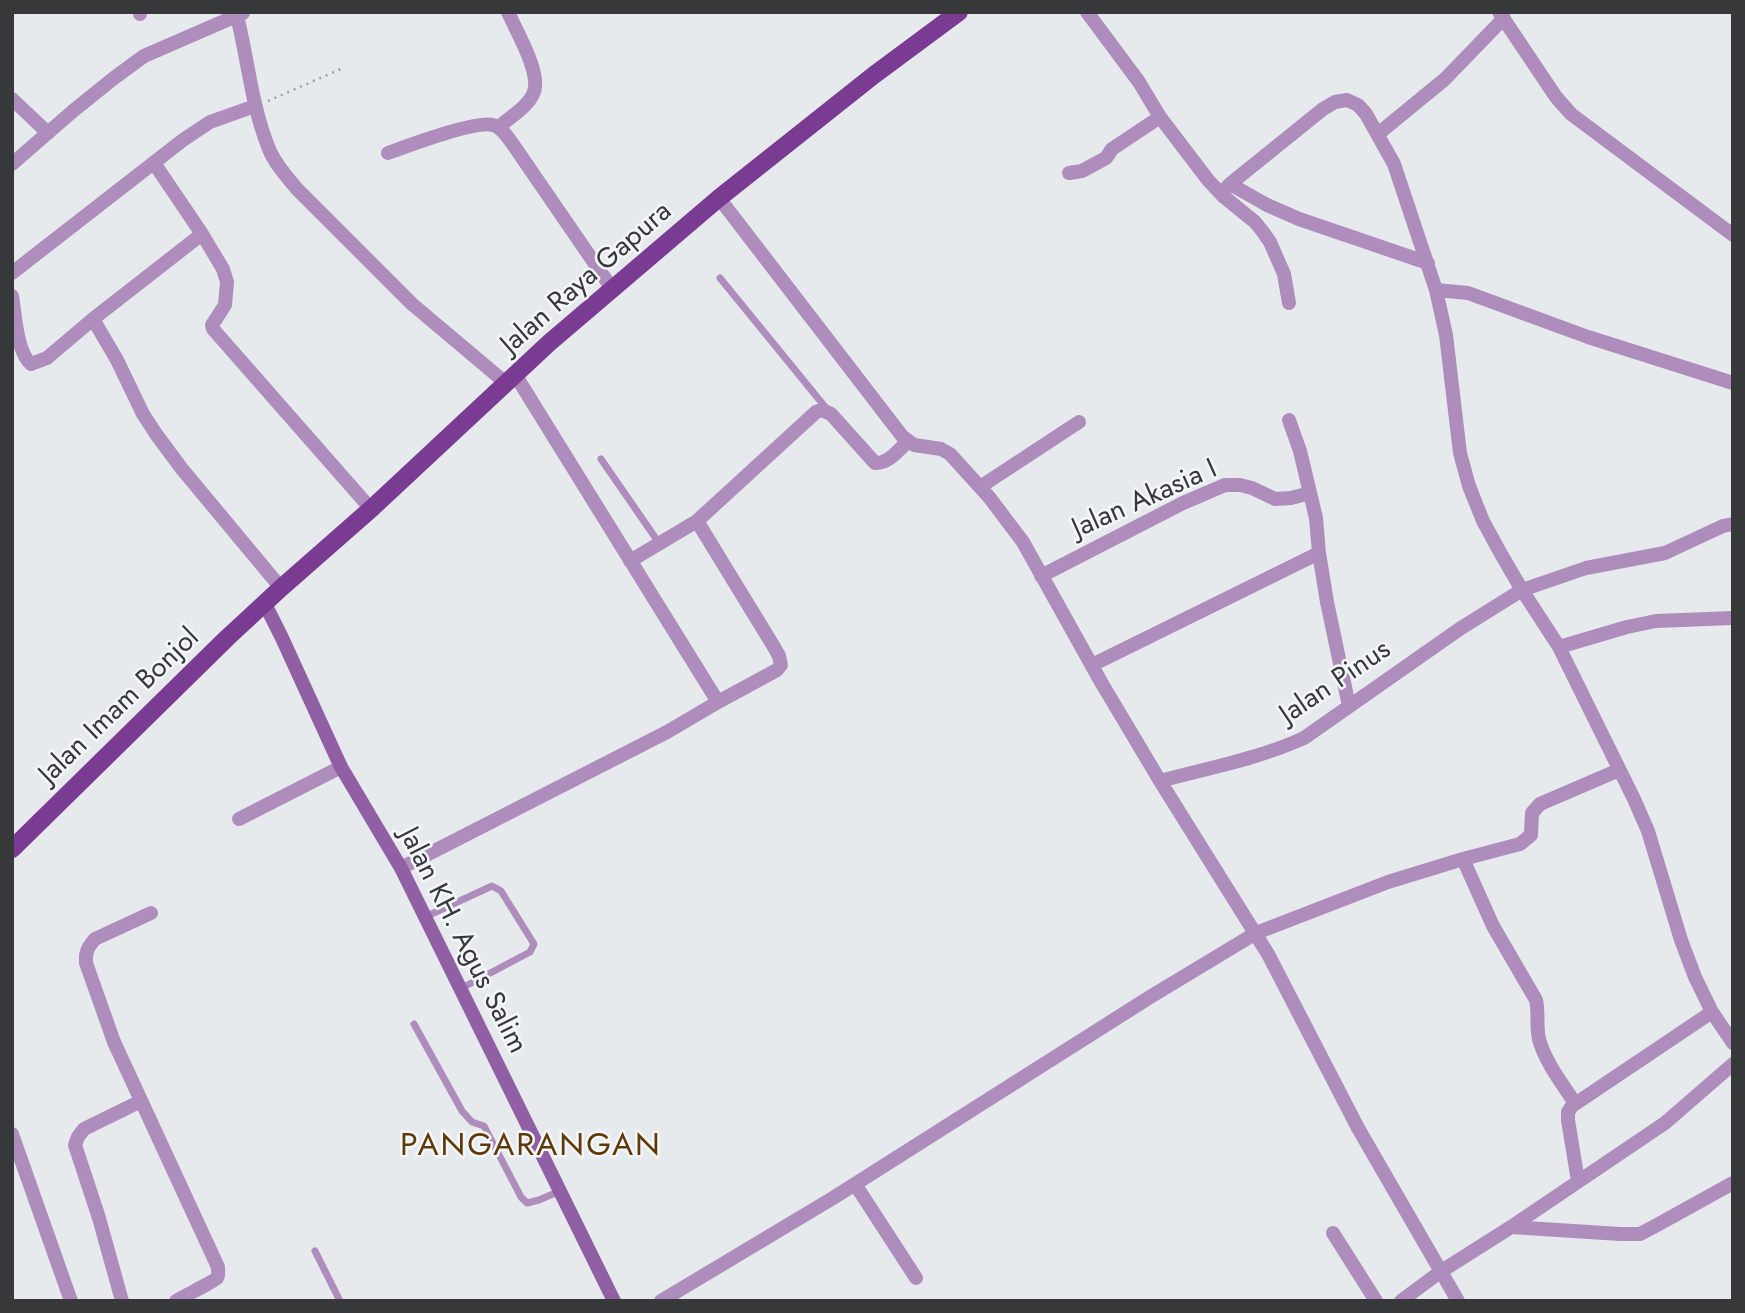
<!DOCTYPE html>
<html>
<head>
<meta charset="utf-8">
<style>
	body { margin:0 }
	#map { position:relative; width:1745px; height:1313px; overflow:hidden; background:#e6eaed; font-family:Jost,sans-serif }
	canvas { display:block }
	.frame { position:absolute; inset:0; border:14px solid #37383a; pointer-events:none }
</style>
</head>
<body>
<div id="map">
<canvas width="1745" height="1313"></canvas>
<div class="frame"></div>
</div>
<script>
const c = document.querySelector('canvas').getContext('2d');
c.lineJoin = 'round';
function trace(path, color, width, dash) { c.strokeStyle = color; c.lineWidth = width; c.lineCap = dash ? 'butt' : 'round'; c.setLineDash(dash || []); c.stroke(path); }
function label(font, color, halo, rows, align = 'center') {
  c.font = font + ' Jost,sans-serif'; c.lineWidth = 5; c.setLineDash([]); c.textBaseline = 'middle'; c.strokeStyle = halo; c.fillStyle = color; for (const [text, x, y, turn = 0] of rows) {
    c.save(); c.translate(x, y); c.rotate((+turn || 0) * Math.PI / 180); c.textAlign = isNaN(turn) ? turn : align; if (halo) c.strokeText(text, 0, 0); c.fillText(text, 0, 0); c.restore();
  }
}
trace(new Path2D(`
	M268,101L343,68`), '#9da0a2', 2.5, [2, 5]);
trace(new Path2D(`
	M720,278L826,408
	M601,459L659,543
	M425,917L492,886L501,891L534,944L530,952L460,989
	M414,1024L462,1111L472,1122L484,1126L521,1197L527,1203L539,1200L560,1191
	M315,1251L340,1301`), '#ae8dbc', 7);
trace(new Path2D(`
	M140,12V14
	M236,12C248,58 251,105 269,149C275,164 287,177 297,189L412,304L507,384
	M1087,12L1139,82L1160,117L1208,180L1223,196L1255,222L1263,232L1270,242L1284,274L1289,303
	M1499,12L1556,97L1571,114L1733,235
	M12,99L48,133
	M499,127C510,117 529,106 534,92C541,72 516,31 508,12
	M1378,134L1445,79L1504,18
	M388,153C407,146 476,120 493,125C501,127 507,136 512,143L613,290
	M154,163L202,234L223,269L227,282L225,305L212,325L213,329L371,509
	M12,164L73,111L114,78L144,56L243,13
	M1069,173L1082,171L1106,158L1112,149L1160,117
	M1230,184L1267,205L1299,219L1428,263
	M1221,194L1230,184L1323,109L1335,102L1347,100L1358,105L1366,114L1394,164L1436,290L1446,335L1460,453L1469,486L1483,521L1501,554L1522,590L1559,647L1634,799L1648,831L1681,940L1695,977L1712,1012L1733,1043
	M719,198L902,436L914,445L941,449L950,454L989,497L1023,542L1101,682L1160,781L1268,954L1358,1128L1458,1301
	M12,273L183,140L210,122L255,106
	M1436,290L1468,293L1588,337L1733,383
	M12,296C15,314 17,353 31,364L47,358L93,319L117,360L143,414L156,434L182,469L281,588
	M93,319L202,234
	M1289,420L1300,451L1316,518L1319,553L1327,602L1349,706
	M980,487L1079,422
	M630,561L697,521
	M1041,576L1183,503L1225,485H1240L1252,488L1275,499L1291,498L1310,493
	M1559,647L1627,627L1656,621L1733,618
	M1092,665L1319,553
	M718,702L777,670L781,665L779,656L774,647L697,521L816,412L822,410L831,414L875,463C888,464 899,450 908,441
	M1160,781C1208,768 1258,759 1304,738L1461,628L1522,590L1586,568L1665,553L1723,526L1733,524
	M239,819L341,767
	M1463,859L1493,926L1536,1000C1539,1013 1536,1027 1539,1039C1544,1060 1563,1085 1575,1103
	M401,868L667,732L718,702L516,376
	M151,913L95,939C88,947 85,952 86,963L114,1042L218,1267C218,1271 219,1275 217,1278C215,1281 182,1297 176,1301
	M12,1134L71,1301
	M1578,1181L1568,1120V1112L1572,1106L1712,1012
	M855,1184L916,1278
	M1511,1227L1620,1234H1640L1657,1225L1733,1183
	M1333,1233L1376,1301
	M122,1301L99,1218L75,1145L78,1137L84,1129L141,1101
	M661,1301L833,1198L1150,997L1256,933L1388,882L1463,859L1520,844L1531,835L1532,813L1540,804L1619,770
	M1401,1301L1440,1272L1511,1227L1665,1123L1733,1064`), '#ae8dbc', 14);
trace(new Path2D(`
	M265,604L282,638L341,767L401,868L614,1301`), '#905fa4', 14);
trace(new Path2D(`
	M12,849L227,638L281,588L371,509L549,343L719,198L874,75L959,12`), '#7a3c92', 18);
label('28px', '#37383a', '#f3f7fa', [
	["Jalan Raya Gapura",587,279,-41],
	["Jalan Akasia I",1145,500,-24],
	["Jalan Pinus",1336,683,-34],
	["Jalan Imam Bonjol",120,707,-44],
	["Jalan KH. Agus Salim",462,941,63]
]);
c.letterSpacing = '2px';
label('32px', '#603909', '#f3f7fa', [
	["PANGARANGAN",531,1147]
]);
c.letterSpacing = '0px';
</script>
</body>
</html>
